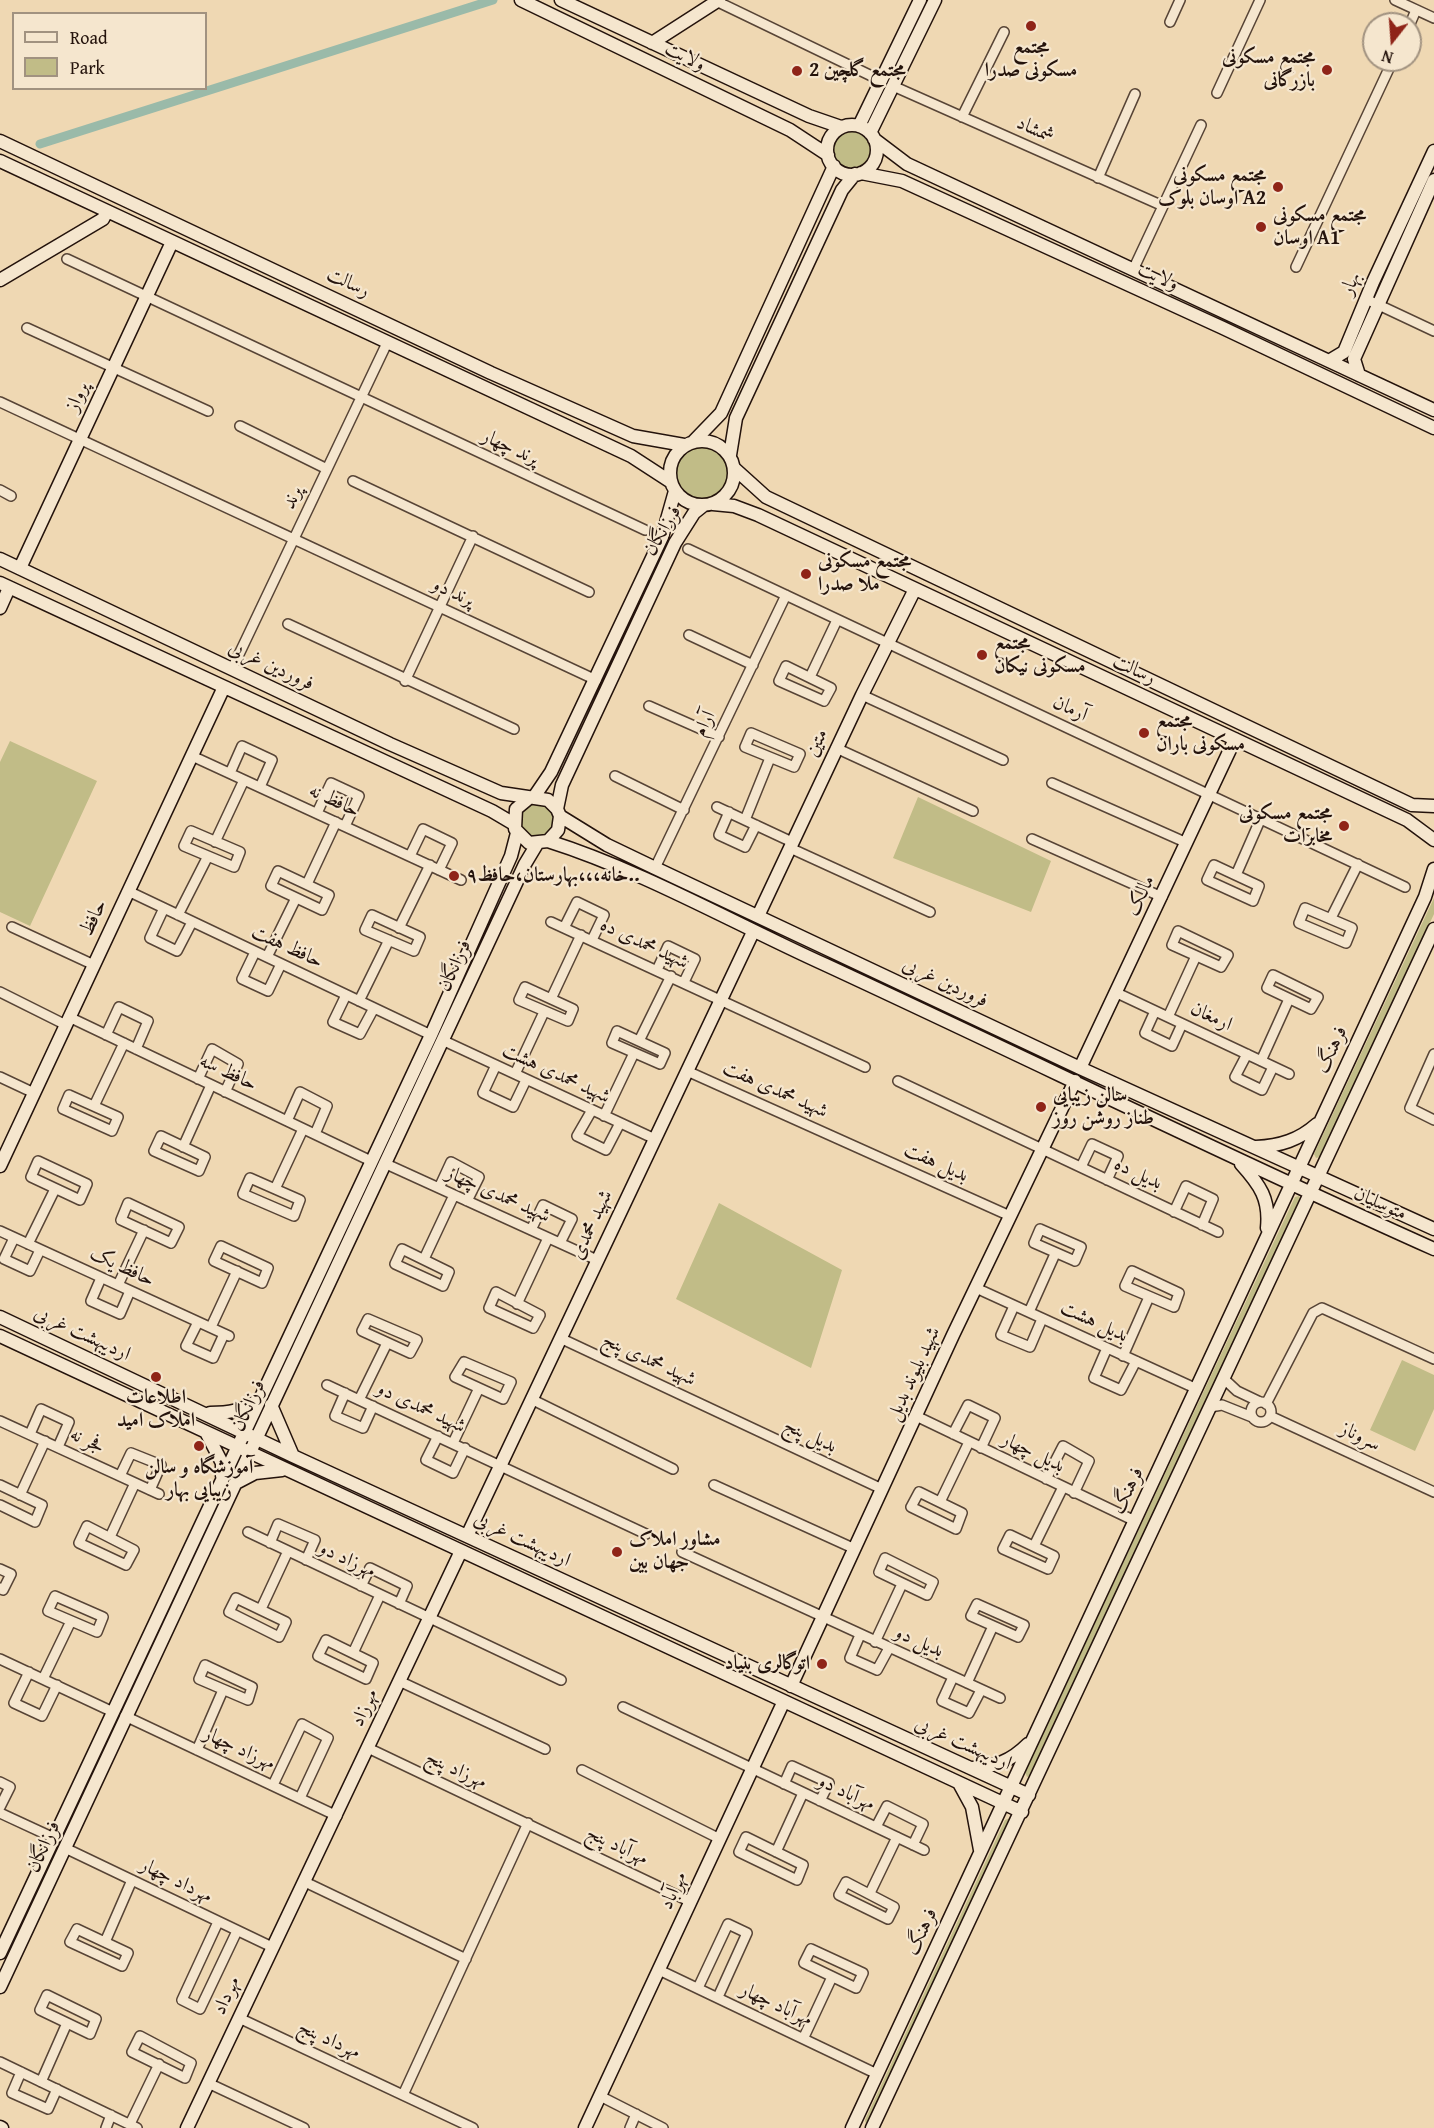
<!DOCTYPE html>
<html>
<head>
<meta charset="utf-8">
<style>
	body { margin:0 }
	#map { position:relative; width:1434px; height:2128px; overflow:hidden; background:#efd8b3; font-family:"Gentium Book Plus",serif }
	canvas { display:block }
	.legend { position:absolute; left:12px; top:12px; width:195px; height:78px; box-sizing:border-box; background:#f5e6ce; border:2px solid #a19280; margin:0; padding:8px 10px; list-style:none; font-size:18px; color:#24130c }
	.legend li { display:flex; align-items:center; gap:12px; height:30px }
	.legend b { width:30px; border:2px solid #a19280 }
	.north { position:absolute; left:1362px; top:12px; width:60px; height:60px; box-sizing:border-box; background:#f5e6ce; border:2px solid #a19280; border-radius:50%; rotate:197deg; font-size:16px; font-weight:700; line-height:24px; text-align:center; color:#24130c }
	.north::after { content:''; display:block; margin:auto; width:21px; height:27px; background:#8f2418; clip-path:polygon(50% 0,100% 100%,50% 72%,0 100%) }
</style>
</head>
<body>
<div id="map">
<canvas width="1434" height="2128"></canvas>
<ul class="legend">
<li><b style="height:8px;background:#f5e6ce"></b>Road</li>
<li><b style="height:16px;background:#c1bc87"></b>Park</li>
</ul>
<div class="north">N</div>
</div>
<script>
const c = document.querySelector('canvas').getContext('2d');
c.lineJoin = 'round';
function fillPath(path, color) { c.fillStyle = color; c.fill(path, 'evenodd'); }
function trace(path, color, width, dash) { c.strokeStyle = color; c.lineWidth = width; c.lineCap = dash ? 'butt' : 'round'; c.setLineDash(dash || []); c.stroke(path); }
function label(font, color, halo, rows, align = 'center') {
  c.font = font + ' "Gentium Book Plus",Amiri,serif'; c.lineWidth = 4.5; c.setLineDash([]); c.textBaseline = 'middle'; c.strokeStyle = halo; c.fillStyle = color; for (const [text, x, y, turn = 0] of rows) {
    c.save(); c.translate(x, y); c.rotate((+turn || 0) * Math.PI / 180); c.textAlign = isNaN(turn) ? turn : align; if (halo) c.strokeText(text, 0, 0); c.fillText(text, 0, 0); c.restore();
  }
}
fillPath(new Path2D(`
	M833 150a19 19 0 1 1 38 0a19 19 0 1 1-38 0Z
	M675 472a28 28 0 1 1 56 0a28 28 0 1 1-56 0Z
	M10,741L97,781L30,926L0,912V762Z
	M918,797L1051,861L1031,912L893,858Z
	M520 820a17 17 0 1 1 34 0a17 17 0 1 1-34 0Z
	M1434,898V914L1320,1157L1316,1158L1314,1154Z
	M1299,1196L1301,1200L1031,1775L1027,1777L1025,1772L1295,1197Z
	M719,1203L842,1270L811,1368L676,1299Z
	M1402,1360L1434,1375V1409L1415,1451L1370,1430Z
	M1010,1818L1011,1819L866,2124L865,2120L1005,1820Z`), '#c1bc87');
trace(new Path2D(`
	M40,144L493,0`), '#9abaa9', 9);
const street = new Path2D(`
	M714,0L882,81
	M1395,0L1434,18
	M1170,22L1180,0
	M1410,24L1416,10
	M893,86L1163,206
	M1217,93L1260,0
	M962,117L1004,32
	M1098,178L1135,94
	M67,259L645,530
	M1296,267L1393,60
	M1133,270L1201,125
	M1366,299L1434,331
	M27,328L208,411
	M0,402L596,680
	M240,426L327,469
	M353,481L589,592
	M0,490L11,496
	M688,549L1405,887
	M288,624L514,729
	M689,635L753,665
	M786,666L831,688L824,701L779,681Z
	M232,669L387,343
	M810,677L837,620
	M405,681L473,536
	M862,695L1003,760
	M649,706L719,737
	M751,733L800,754L794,767L745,747Z
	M836,748L973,811
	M192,756L461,880
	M230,773L242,746L272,760L260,787
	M615,776L684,810
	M1052,783L1187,843
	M717,807L792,842
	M729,812L719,835L745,847L756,825
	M317,813L331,783L359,796L345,826
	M745,820L770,758
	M191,831L240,852L234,867L184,846Z
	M1032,839L1162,897
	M215,842L244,780
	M790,848L930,912
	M410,856L423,829L452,843L439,870
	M1214,865L1259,886L1253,901L1207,880Z
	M655,868L786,595
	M278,871L329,895L322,910L271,886Z
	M1236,875L1261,818
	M307,884L336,822
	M128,891L431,1035
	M164,908L150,938L177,951L192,922
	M1305,908L1352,928L1346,943L1299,923Z
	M178,915L208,856
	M372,915L420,937L414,951L365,930Z
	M1331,918L1358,864
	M551,922L865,1067
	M12,927L94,965
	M399,928L430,865
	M564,928L577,902L604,915L592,940
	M1178,931L1228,955L1221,967L1172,945Z
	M255,952L242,979L268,991L281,964
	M267,957L296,898
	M657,970L668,946L695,959L684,982
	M1273,975L1318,997L1311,1009L1267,988Z
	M525,987L573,1009L568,1021L519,1000Z
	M0,992L66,1025
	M1117,993L1289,1074
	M346,995L333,1022L360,1034L374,1008
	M551,999L581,935
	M359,1001L389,940
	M1155,1011L1145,1033L1172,1046L1182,1024
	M69,1017L371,1161
	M1168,1017L1196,956
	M617,1031L665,1053L660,1064L612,1043Z
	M106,1035L119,1007L148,1021L136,1049
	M442,1040L655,1139
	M639,1041L671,976
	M1247,1054L1235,1077L1262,1090L1273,1067
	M1434,1054L1410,1108L1434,1120
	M1261,1061L1289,999
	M496,1065L483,1093L513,1107L526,1080
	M687,1071L1010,1216
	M515,1074L544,1012
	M0,1077L34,1093
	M198,1079L212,1049L238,1064L225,1092
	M898,1081L1218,1232
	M69,1095L118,1117L112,1131L63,1109Z
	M94,1106L124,1043
	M592,1110L577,1136L606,1150L620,1123
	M604,1116L634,1053
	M287,1121L300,1092L327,1106L315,1134
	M161,1136L205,1157L199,1171L154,1151Z
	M183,1147L211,1085
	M38,1161L87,1184L80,1200L31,1177Z
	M384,1163L597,1260
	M1081,1167L1092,1144L1118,1156L1107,1180
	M250,1178L300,1200L294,1216L243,1194Z
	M439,1188L451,1162L479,1177L467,1201
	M275,1189L303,1129
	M128,1203L179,1227L171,1243L121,1220Z
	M1174,1212L1186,1186L1213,1199L1202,1225
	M1040,1229L1081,1247L1075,1261L1034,1243Z
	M531,1230L543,1205L572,1219L560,1243
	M0,1231L229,1336
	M14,1238L4,1259L30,1271L40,1250
	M28,1244L55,1189
	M221,1246L268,1268L262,1283L214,1261Z
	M402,1249L449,1272L443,1286L395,1264Z
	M424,1259L454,1195
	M1132,1271L1179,1293L1174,1307L1125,1286Z
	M101,1278L91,1301L120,1314L130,1291
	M118,1285L144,1230
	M976,1288L1197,1389
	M496,1292L540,1315L533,1328L489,1308Z
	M517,1304L548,1238
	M1014,1306L1001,1335L1030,1347L1042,1319
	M1029,1312L1055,1254
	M368,1319L417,1340L410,1353L362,1331Z
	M198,1322L186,1346L213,1358L224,1334
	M211,1327L237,1271
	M560,1338L882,1489
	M1107,1348L1094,1378L1121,1390L1136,1361
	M1123,1356L1149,1297
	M464,1362L511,1382L503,1399L455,1377Z
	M1223,1378L1237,1391L1260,1402
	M327,1385L646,1534
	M345,1393L335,1416L363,1428L373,1406
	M531,1399L673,1469
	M359,1400L387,1343
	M1251 1412a10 10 0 1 1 20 0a10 10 0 1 1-20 0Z
	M1266,1404L1313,1313L1322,1308L1434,1359
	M1210,1407L1222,1405L1252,1417
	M916,1416L1135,1521
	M1270,1416L1434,1492
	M0,1421L159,1494
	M30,1434L41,1409L69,1422L58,1447
	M953,1434L968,1405L995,1418L981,1448
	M438,1436L426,1460L453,1473L465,1448
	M453,1443L479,1388
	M120,1476L131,1453L161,1465L150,1490
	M1046,1479L1063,1446L1089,1461L1074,1493
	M0,1485L42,1505L35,1522L0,1505
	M714,1485L855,1549
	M919,1492L962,1513L956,1529L911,1507Z
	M20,1495L45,1441
	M940,1502L969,1442
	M87,1526L134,1550L126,1565L79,1543Z
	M248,1532L561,1680
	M1010,1535L1054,1556L1048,1569L1003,1549Z
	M110,1537L135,1483
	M270,1543L278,1524L315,1540L306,1560
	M1034,1546L1063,1487
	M682,1552L1000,1698
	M885,1558L933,1582L927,1595L879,1572Z
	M0,1569L11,1574L3,1590L0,1588
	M361,1586L370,1568L407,1586L399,1604
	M55,1596L103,1617L97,1632L48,1611Z
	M236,1598L286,1622L279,1637L229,1612Z
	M977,1604L1024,1625L1018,1637L971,1616Z
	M261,1609L288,1551
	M860,1635L850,1658L877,1670L889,1648
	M326,1640L373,1663L366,1679L318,1656Z
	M875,1642L902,1584
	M353,1653L380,1595
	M0,1659L113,1712
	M205,1665L252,1687L248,1700L199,1679Z
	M29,1672L14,1703L42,1716L57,1685
	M953,1677L942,1701L969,1713L981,1690
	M43,1679L71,1621
	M399,1681L545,1749
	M967,1683L993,1626
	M623,1707L924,1850
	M125,1716L337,1816
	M368,1748L691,1902
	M197,1750L223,1690
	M582,1770L720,1839
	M0,1782L10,1787L0,1807
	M784,1784L792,1766L829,1783L820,1801
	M273,1785L302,1724L328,1738L300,1798
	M0,1813L54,1838
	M876,1827L887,1806L923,1824L913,1845
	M746,1837L803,1865L797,1880L739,1852Z
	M65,1848L272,1947
	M776,1852L803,1793
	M305,1882L466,1959
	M846,1882L894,1907L888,1919L839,1895Z
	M870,1893L897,1837
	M218,1922L182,2000L200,2009L237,1931
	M77,1929L128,1953L122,1966L70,1942Z
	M105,1942L132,1880
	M811,1949L863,1973L856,1988L804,1963Z
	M659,1970L877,2074
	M698,1988L728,1924L747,1933L718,1997
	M47,1995L96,2019L90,2034L40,2010Z
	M239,2018L473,2128
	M140,2036L191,2063L185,2078L132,2052Z
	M804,2037L832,1977
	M0,2062L137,2128
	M21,2072L12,2093L48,2109L57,2089
	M41,2082L67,2023
	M208,2083L304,2128
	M403,2095L528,1823
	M600,2096L663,2128
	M130,2124L159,2064
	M106,2128L111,2115
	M630,2128L636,2114`);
const secondary = new Path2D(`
	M521,0L790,130L828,155
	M561,0L809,116L841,127
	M652,43L719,0
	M827 150a25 25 0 1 1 50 0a25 25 0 1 1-50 0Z
	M859,126L920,0
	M870,133L935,0
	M874,139L907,164L1434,410
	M0,141L491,373L633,436L684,445
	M0,161L631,456L671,482
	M861,173L902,181L1223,328L1434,428
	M0,280L103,219L107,211
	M1329,361L1344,352L1373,282L1434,151
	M1359,375L1354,359L1434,180
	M670 473a32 32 0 1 1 64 0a32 32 0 1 1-64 0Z
	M694,441L721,413L834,166
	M730,455L736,418L842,190L855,174
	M735,469L766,497L1412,805L1434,806
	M713,504L734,506L758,515L1407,820L1434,840
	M0,559L390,744L501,793L548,800L557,809L560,816L558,830L548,841L529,843L515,829L516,809L528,799
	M20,568L172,242
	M0,583L492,811L514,824
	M0,608L9,588
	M534,797L551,772L662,537L675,491
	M557,809L562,785L675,543L694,513L704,505
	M560,816L607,845L655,868L1080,1068L1434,1229
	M548,841C643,871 735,924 826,965C1029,1059 1230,1158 1434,1249
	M758,916L862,695L915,589
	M1080,1068L1235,739
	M1256,1147C1280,1146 1299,1140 1317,1124
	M1241,1164C1260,1185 1270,1199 1267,1228
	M0,1166L224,687
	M0,1317L293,1456L1029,1795
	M0,1336L1022,1812
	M271,1405L293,1456
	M210,1413C228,1413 243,1411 258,1400
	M207,1434L222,1463V1476
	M234,1484L255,1473L282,1470
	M467,1536L753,932
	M791,1686L953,1335L1075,1081
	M972,1768C995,1767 1011,1761 1028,1744
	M960,1785L972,1807L980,1850
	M0,1953L431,1035L511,856L517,833
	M0,1987L525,864L537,844
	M0,2127L2,2128
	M187,2128L461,1551
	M585,2128L783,1703
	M852,2128L1425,897L1434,869
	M872,2128L1434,929`);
trace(street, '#574436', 12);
trace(secondary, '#24130c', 15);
trace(street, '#f5e6ce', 9);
trace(secondary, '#f5e6ce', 12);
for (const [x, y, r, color] of [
	[1031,26,6,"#8f2418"],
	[1327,70,6,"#8f2418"],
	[797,71,6,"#8f2418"],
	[1278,187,6,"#8f2418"],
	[1261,227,6,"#8f2418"],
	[806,574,6,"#8f2418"],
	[982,655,6,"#8f2418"],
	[1144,733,6,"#8f2418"],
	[1344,826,6,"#8f2418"],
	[454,876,6,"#8f2418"],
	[1041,1107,6,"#8f2418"],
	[156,1377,6,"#8f2418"],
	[199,1446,6,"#8f2418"],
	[617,1552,6,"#8f2418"],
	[822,1664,6,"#8f2418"]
]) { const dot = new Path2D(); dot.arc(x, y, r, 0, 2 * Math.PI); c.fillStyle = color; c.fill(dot); trace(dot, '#f5e6ce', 2); }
label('bold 20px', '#24130c', '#f5e6ce', [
	["مجتمع",1031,48,"center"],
	["مسکونی صدرا",1031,71,"center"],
	["مجتمع مسکونی",1315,58,"right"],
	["بازرگانی",1315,81,"right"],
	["مجتمع گلچین 2",809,71],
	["مجتمع مسکونی",1266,176,"right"],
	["اوسان بلوک A2",1266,199,"right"],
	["مجتمع مسکونی",1273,216],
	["اوسان A1",1273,239],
	["مجتمع مسکونی",818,562],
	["ملا صدرا",818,585],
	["مجتمع",994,644],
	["مسکونی نیکان",994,667],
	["مجتمع",1156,722],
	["مسکونی باران",1156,745],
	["مجتمع مسکونی",1332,814,"right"],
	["مخابرات",1332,837,"right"],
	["خانه،،،بهارستان،حافظ۹..",466,876],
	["سالن زیبایی",1053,1096],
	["طناز روشن روز",1053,1119],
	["اطلاعات",156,1398,"center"],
	["املاک امید",156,1421,"center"],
	["آموزشگاه و سالن",199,1468,"center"],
	["زیبایی بهار",199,1491,"center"],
	["مشاور املاک",629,1540],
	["جهان بین",629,1563],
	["اتوگالری بنیاد",810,1664,"right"]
], 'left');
label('20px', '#24130c', '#f5e6ce', [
	["ولایت",685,57,26],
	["شمشاد",1035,130,24],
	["ولایت",1158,277,24],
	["رسالت",348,283,25],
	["بهار",1351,284,-67],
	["پرواز",78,397,-65],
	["پرند چهار",510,448,25],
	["پرند",293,498,-65],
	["فرزانگان",663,531,-59],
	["پرند دو",453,593,25],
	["فروردین غربی",271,666,25],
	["رسالت",1134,670,25],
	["آرمان",1070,709,25],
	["آرام",705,724,-64],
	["متین",817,743,-65],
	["حافظ نه",334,801,25],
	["مالک",1141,896,-65],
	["حافظ",94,918,-65],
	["شهید محمدی ده",644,944,25],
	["حافظ هفت",287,947,25],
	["فرزانگان",455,966,-65],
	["فروردین غربی",945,983,25],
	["ارمغان",1211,1017,25],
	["فرهنگ",1332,1050,-65],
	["حافظ سه",228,1073,25],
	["شهید محمدی هشت",556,1074,25],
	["شهید محمدی هفت",775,1090,24],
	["بدیل هفت",936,1163,24],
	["بدیل ده",1138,1174,25],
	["شهید محمدی چهار",498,1195,24],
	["متوسلیان",1380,1204,24],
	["شهید محمدی",592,1225,-65],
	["حافظ یک",122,1267,25],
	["بدیل هشت",1094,1322,25],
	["اردیبهشت غربی",82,1334,25],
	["شهید محمدی پنج",649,1360,25],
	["شهید بلیوند بدیل",914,1374,-65],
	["فرزانگان",249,1406,-65],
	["شهید محمدی دو",421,1408,25],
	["بدیل پنج",810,1436,25],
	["سروناز",1360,1437,26],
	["فجر نه",87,1441,25],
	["بدیل چهار",1033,1453,26],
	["فرهنگ",1128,1491,-64],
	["اردیبهشت غربی",522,1540,25],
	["مهرزاد دو",347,1560,25],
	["بدیل دو",919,1642,24],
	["مهرزاد",365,1708,-65],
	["اردیبهشت غربی",963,1744,24],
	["مهرزاد چهار",239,1749,25],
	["مهرزاد پنج",456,1770,25],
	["مهرآباد دو",846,1793,25],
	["مهرآباد پنج",617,1846,26],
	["فرزانگان",44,1847,-65],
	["مهرداد چهار",176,1881,26],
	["مهرآباد",674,1891,-65],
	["فرهنگ",922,1932,-65],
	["مهرداد",227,1996,-65],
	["مهرآباد چهار",776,2005,25],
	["مهرداد پنج",329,2040,25]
]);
</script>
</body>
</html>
